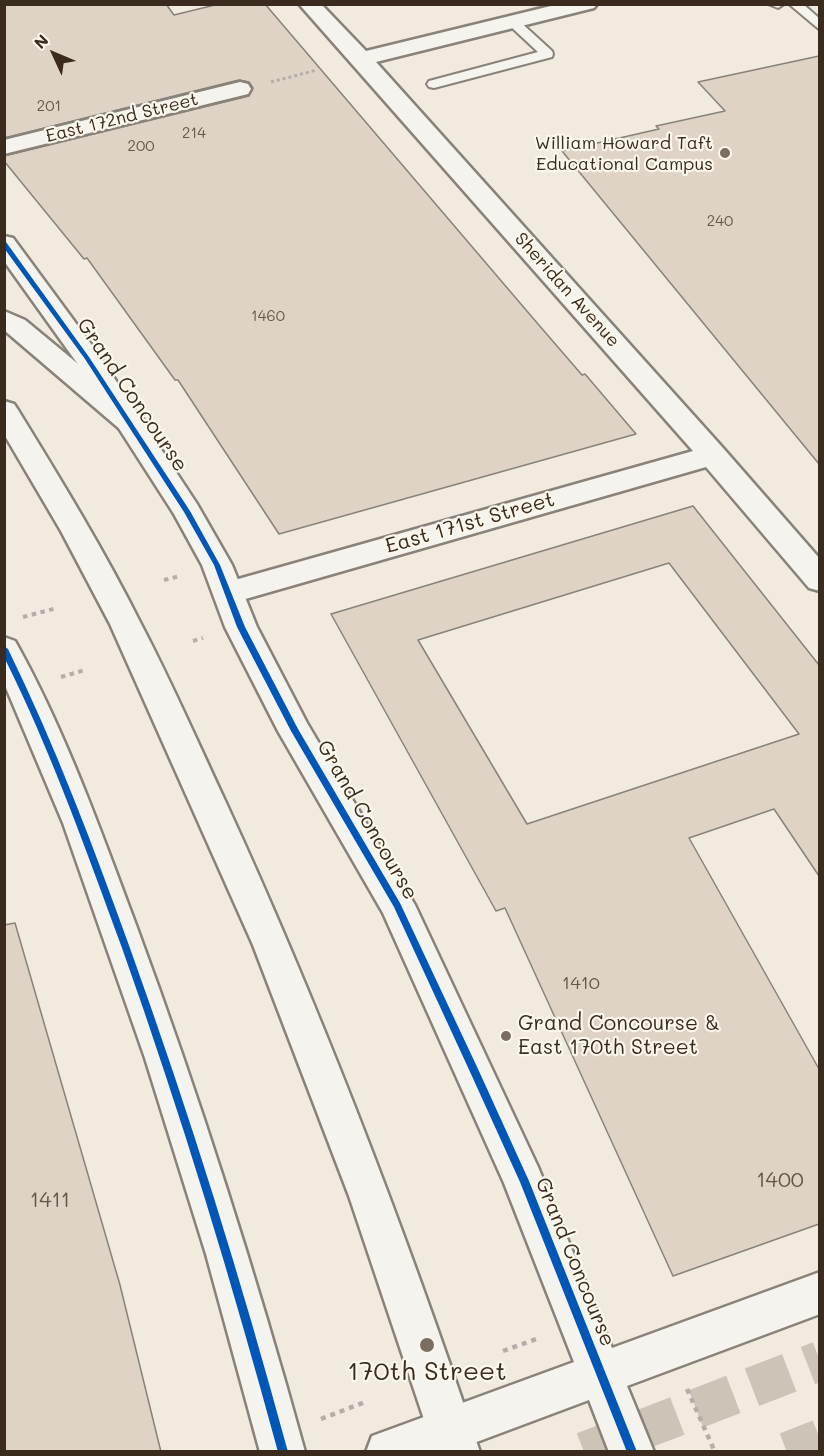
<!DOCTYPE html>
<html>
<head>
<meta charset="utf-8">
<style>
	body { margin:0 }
	#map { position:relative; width:824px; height:1456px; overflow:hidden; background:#f1eade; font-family:Mali,sans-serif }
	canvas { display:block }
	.frame { position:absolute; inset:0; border:6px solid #3b2a1e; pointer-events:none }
	.north { position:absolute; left:24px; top:24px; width:60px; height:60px; -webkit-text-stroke:4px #fbf7ec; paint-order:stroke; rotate:314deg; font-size:16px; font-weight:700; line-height:24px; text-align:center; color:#3b2a1e }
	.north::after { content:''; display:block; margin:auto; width:21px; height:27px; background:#3b2a1e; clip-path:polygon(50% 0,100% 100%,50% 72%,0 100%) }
</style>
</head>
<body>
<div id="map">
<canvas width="824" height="1456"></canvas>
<div class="frame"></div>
<div class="north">N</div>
</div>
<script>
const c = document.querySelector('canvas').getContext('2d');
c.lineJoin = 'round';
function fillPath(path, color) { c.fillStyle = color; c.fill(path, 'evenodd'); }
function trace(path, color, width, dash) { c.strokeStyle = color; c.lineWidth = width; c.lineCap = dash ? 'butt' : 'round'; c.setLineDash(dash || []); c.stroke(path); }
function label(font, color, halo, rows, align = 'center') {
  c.font = font + ' Mali,sans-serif'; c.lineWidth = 4.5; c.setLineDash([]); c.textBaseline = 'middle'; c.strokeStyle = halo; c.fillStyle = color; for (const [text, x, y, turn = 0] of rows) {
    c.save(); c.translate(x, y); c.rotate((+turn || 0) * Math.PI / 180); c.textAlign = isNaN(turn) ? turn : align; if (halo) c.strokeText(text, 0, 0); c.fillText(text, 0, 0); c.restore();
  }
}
const building = new Path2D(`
	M4,4H166L174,15L219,4H265L532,317L582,375L585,374L636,434L279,534L178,380H175L87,258L84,259L4,161V156L249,96L253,88L249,82L239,80L4,138Z
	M819,56V464L562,151L659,129L656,126L725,111L698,82Z
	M693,506L819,665V876L774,809L689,838L819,1069V1224L673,1276L505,908L496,911L331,614ZM669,563L799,734L527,824L418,640Z
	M15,923L120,1285L161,1452H4V925Z`);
fillPath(building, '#ded3c5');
trace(building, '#888279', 1.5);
trace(new Path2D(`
	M584,1452L820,1361
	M787,1452L820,1439`), '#cdc4b8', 40, [40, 20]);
const service = new Path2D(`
	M768,4H784L778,8Z
	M789,4H803L820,19V30Z
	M513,18L517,19L552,51L553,54L552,57L434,88L429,87L427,84L429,81L538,52L509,25L507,22L509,19Z`);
const minor = new Path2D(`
	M299,4H321L366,51L559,4H597L594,8L376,62L723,448L820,559V591L809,588L706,467L228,604L217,601L213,593L217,585L693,451Z
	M240,82L248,84L251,89L248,94L4,154V140Z`);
const tertiary = new Path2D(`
	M4,236L13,238L97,352L197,504L232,565L257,627L307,723L415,905L538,1167L612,1348L820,1272V1314L627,1386L654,1452H609L589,1400L450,1452H366L372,1436L574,1362L504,1183L383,913L278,731L225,627L202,565L174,514L77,363L4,261Z
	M4,637L15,641C65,730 100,829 136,925C200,1098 256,1274 305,1452H260L206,1254L145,1058L63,823L4,683Z`);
const primary = new Path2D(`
	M4,311L25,320L141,416L145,423L141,430L131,432L121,430L4,330Z
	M4,401L14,404L18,410C61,480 104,550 141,624C172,683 199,745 227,805C324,1016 406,1232 480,1452H435L349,1196L253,945L110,624L61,531L4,434Z`);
trace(service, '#888279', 4);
trace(minor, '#888279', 5);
trace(tertiary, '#888279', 5);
trace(primary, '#888279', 5);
trace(new Path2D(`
	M271,82L317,70`), '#b2aea9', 3, [3, 3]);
trace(new Path2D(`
	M164,580L180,576
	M23,617L57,608
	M193,641L203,638
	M61,677L85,670`), '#b2aea9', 4, [4.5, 4.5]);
trace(new Path2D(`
	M503,1351L539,1338
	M687,1389L715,1452
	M321,1419L365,1402`), '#b2aea9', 4.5, [5, 5]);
fillPath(service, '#f5f3ee');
fillPath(minor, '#f5f3ee');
fillPath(tertiary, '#f5f3ee');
fillPath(primary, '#f5f3ee');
fillPath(new Path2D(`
	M4,241L6,242L89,357L190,511L220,565L245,627L298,729L400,903L478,1069L529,1181L637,1452H627L520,1182L471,1074L394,907L291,731L237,627L214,565L184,512L85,359L4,248Z
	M4,646L8,649C56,747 94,848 131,951C190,1115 242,1282 288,1452H278C232,1282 181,1114 122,948C86,850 51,751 4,657Z`), '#0057b8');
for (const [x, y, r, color] of [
	[725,153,6,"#7b6d61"],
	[506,1036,6,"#7b6d61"],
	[427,1345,8,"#7b6d61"]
]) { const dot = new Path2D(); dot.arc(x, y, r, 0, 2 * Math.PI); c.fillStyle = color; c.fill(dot); trace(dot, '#fbf7ec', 2); }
label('15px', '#66564a', null, [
	["201",49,106],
	["214",194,133],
	["200",141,146],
	["240",720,221],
	["1460",268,316]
]);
label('18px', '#3b2a1e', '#fbf7ec', [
	["East 172nd Street",122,118,-14],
	["Sheridan Avenue",567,290,48]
]);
label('18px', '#3b2a1e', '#fbf7ec', [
	["William Howard Taft",713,143],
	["Educational Campus",713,164]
], 'right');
label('18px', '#66564a', null, [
	["1410",581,983]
]);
label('21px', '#3b2a1e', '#fbf7ec', [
	["Grand Concourse",132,395,56],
	["East 171st Street",470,523,-16],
	["Grand Concourse",367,820,60],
	["Grand Concourse",575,1262,68]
]);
label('21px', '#3b2a1e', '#fbf7ec', [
	["Grand Concourse &",518,1024],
	["East 170th Street",518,1048]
], 'left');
label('21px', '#66564a', null, [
	["1400",780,1181],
	["1411",50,1201]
]);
label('26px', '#3b2a1e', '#fbf7ec', [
	["170th Street",427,1372]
]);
</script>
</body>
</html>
